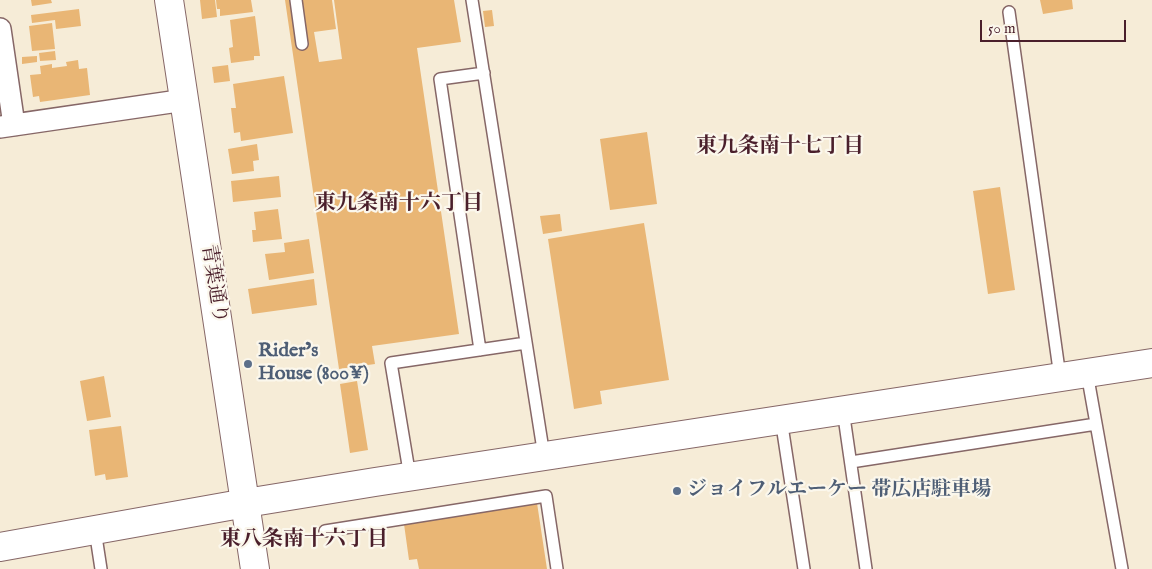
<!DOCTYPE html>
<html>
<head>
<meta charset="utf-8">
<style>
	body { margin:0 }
	#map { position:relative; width:1152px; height:569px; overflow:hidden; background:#f6ecd7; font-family:"IM FELL English",serif }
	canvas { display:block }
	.scale { position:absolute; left:980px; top:20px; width:146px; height:22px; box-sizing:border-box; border:2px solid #4a1f2b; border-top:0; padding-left:6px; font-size:15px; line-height:18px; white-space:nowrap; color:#4a1f2b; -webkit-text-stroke:4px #fbf7ec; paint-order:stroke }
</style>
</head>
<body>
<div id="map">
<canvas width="1152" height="569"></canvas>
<div class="scale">50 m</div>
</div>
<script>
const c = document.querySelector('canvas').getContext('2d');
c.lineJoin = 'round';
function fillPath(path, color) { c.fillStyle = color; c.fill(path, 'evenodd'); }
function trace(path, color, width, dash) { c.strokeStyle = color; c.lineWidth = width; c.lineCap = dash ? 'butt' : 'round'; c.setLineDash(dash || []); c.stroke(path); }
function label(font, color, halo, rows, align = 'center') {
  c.font = font + ' "IM FELL English","Noto Serif JP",serif'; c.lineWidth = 4.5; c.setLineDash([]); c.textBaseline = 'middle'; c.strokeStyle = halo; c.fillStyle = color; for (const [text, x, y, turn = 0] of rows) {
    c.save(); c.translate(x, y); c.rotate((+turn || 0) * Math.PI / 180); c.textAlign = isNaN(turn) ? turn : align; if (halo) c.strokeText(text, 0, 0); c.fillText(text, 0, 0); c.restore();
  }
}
fillPath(new Path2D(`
	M31,0H51L52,3L32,6Z
	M200,0H215L217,17L202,19Z
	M216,0H251L253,12L220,16V9H217Z
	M285,0H332L336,29L314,32L319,62L342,59L334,0H454L461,42L417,48L459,334L372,346L375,364L339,369Z
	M1040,0H1072L1073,9L1043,14Z
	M79,9L81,26L56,29L55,20L32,23L31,15Z
	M492,10L494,26L485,27L483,11Z
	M255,16L260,56H254V60L231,63L229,48L233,47L230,20Z
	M52,23L55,49L32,51L29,26Z
	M55,51L56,60L40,61L39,53Z
	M37,56V62L22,64V57Z
	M78,60L79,69L87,68L90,95L40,102L39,96L33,97L30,75L41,74L40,66L52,64V68L67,66L66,62Z
	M228,65L230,81L214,83L212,67Z
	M284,76L293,133L241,141L240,132L234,133L231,108H236L233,84Z
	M647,132L657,204L610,210L600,139Z
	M257,144L259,160L253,161L254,171L232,174L228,149Z
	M279,176L281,197L233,202L231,181Z
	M1000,187L1015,290L988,294L973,191Z
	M278,209L282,239L253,242L252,230H256L254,212Z
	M560,214L562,231L543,234L540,216Z
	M644,223L669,380L600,391L602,404L574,409L548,239Z
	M309,239L314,273L269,280L265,254L285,252L284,243Z
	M314,279L317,305L252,314L248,289Z
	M104,376L111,417L87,421L80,381Z
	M357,381L368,450L350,453L340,384Z
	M121,426L128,477L106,480L105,474L95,476L89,430Z
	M537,503L547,569H419L417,559L409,560L404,524Z`), '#e9b675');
const service = new Path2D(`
	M296,0L302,44
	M472,0L544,456
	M1009,12L1060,377
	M480,350L440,79L484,73
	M1087,373L1122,569
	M843,410L866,569
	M781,419L804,569
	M851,462L1096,424
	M410,477L391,363L526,343
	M95,530L101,569
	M325,531L546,496L557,569`);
const minor = new Path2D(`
	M0,29L14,125
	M0,127L185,100`);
const tertiary = new Path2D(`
	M169,0L255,569
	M0,547L246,503L375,482L1152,363`);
trace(service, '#866767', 14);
trace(minor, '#866767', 24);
trace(tertiary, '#866767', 30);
trace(service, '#fff', 11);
trace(minor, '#fff', 21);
trace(tertiary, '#fff', 28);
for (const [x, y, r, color] of [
	[248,364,5,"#5c6f8a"],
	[677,491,5,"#5c6f8a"]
]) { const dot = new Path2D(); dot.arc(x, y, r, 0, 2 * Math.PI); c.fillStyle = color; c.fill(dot); trace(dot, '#fbf7ec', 2); }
label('20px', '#4a1f2b', '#fbf7ec', [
	["青葉通り",213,284,81]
]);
label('bold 20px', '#4e5e75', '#fbf7ec', [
	["Rider’s",258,352],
	["House (800¥)",258,375],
	["ジョイフルエーケー 帯広店駐車場",687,491]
], 'left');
label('bold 21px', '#4a1f2b', '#fbf7ec', [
	["東九条南十七丁目",780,148],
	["東九条南十六丁目",399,205],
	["東八条南十六丁目",304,541]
]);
</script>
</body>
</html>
